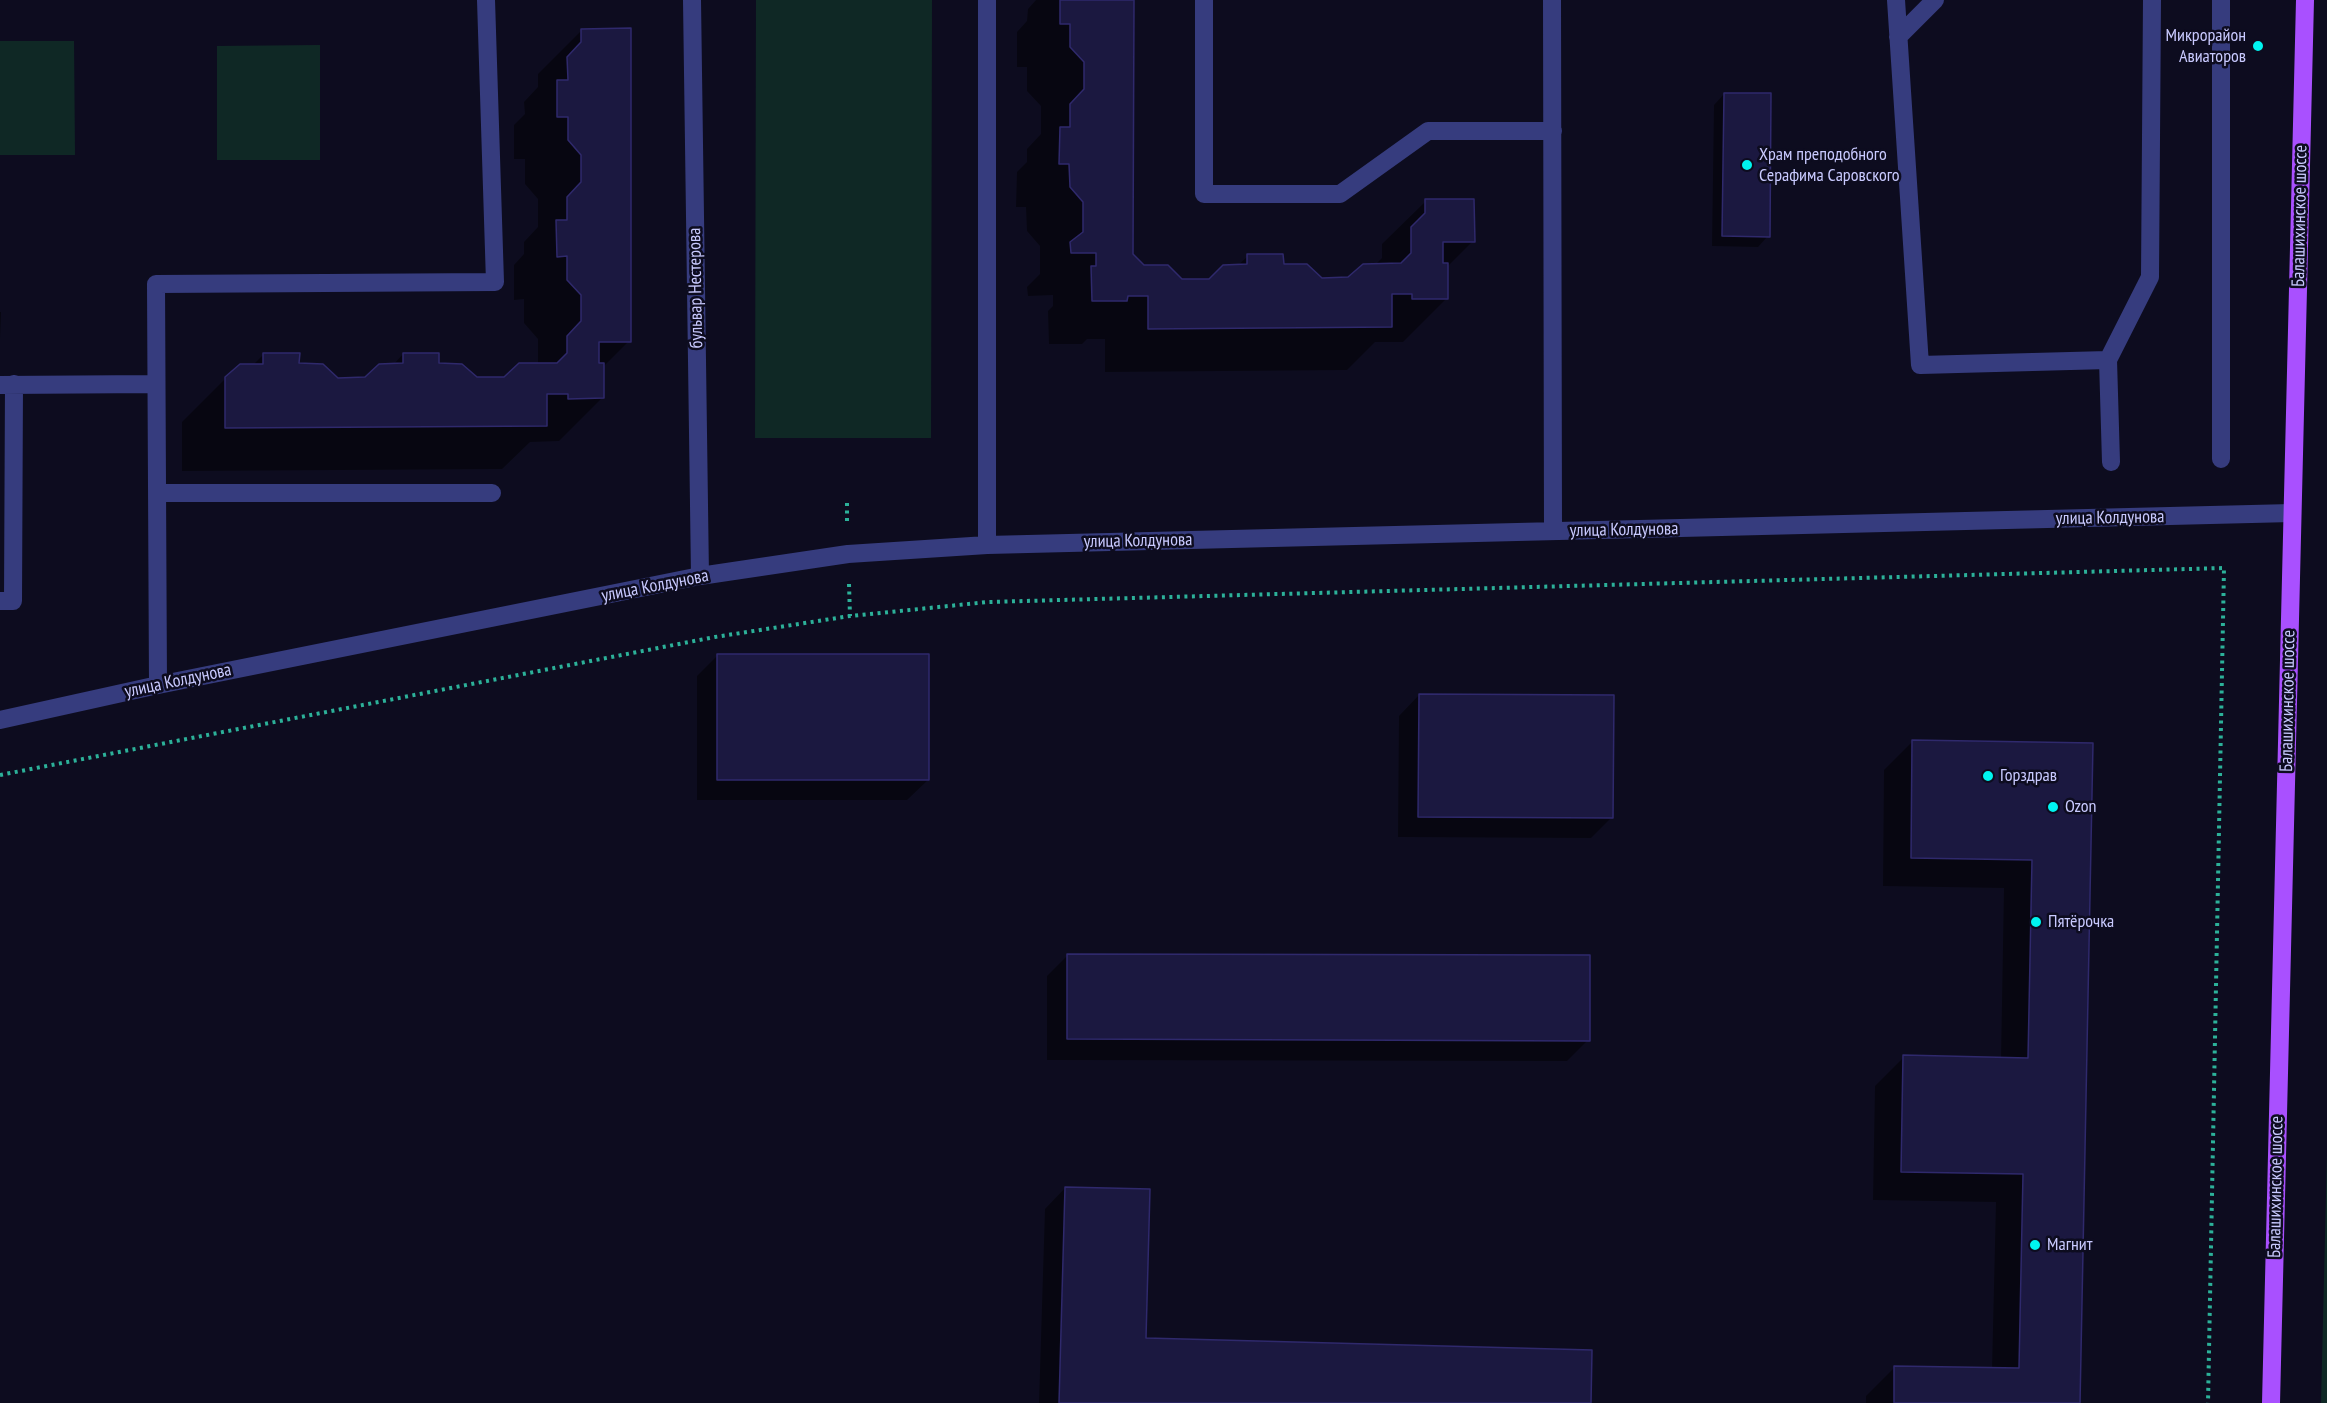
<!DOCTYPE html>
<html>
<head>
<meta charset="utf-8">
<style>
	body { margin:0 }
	canvas { display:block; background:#0d0c1f }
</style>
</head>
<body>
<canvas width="2327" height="1403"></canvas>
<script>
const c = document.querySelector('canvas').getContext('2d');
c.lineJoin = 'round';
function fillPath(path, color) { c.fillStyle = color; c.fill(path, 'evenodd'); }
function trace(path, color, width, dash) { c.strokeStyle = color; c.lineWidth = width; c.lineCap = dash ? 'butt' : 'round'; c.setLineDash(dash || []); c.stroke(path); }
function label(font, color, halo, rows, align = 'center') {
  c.font = font + ' "PT Sans Narrow",sans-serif'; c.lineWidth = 5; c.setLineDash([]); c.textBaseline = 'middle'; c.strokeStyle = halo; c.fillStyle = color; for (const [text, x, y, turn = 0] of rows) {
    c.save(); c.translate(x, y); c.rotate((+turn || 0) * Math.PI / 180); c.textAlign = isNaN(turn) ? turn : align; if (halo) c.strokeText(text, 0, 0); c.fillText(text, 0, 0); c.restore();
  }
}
fillPath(new Path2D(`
	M756,0H932L931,438H755Z
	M0,41H74L75,155H0Z
	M320,45V160H217V46Z
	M2327,1153V1403H2321Z`), '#0f2825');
fillPath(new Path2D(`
	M1036,0H1132L1131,254L1144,266L1182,280H1210L1237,266L1248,256L1321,279H1349L1375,265L1382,258V244L1426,201L1473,241L1446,268L1447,298L1403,342H1375L1347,370L1105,372V339H1087L1082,344H1049L1048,311L1053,306V295L1028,296L1027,287L1040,274V246L1027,231L1026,207H1016L1017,172L1027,162V149L1041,134V106L1027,91V67H1017V32L1027,21L1028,9Z
	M582,30L629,341L602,368V398L559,441L530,442L502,469L182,471V422L226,378L253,365L264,354L337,379H365L393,365L403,354L476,379H504L538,365V339L524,323V299L514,300V265L524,254V242L538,227V199L525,184V159H514V125L525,114L524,102L538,87V74Z
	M1724,94L1768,236L1758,247L1712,246L1714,105Z
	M0,312H1L0,340Z
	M718,655L928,780L907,800H697V676Z
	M1419,695L1612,817L1591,838L1398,837L1399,716Z
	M1913,741L2091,745L2079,1403H1866V1396L1895,1367L1992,1369L1996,1202L1873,1200L1875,1086L1904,1057L2001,1059L2004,888L1883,886L1884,770Z
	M1068,955L1588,1040L1567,1061L1047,1060V976Z
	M1065,1188L1145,1339L1589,1403H1039L1045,1209Z`), '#0007');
const building = new Path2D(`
	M1060,0H1134L1133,254L1144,265H1168L1182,279H1209L1223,265L1247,264V254H1283L1284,264H1307L1322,278L1348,277L1363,264L1401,263L1411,253V227L1425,213V199H1474L1475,242H1443V263H1448V299H1412V294H1392V327L1148,329V296H1128L1127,301H1092L1091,266H1096V253H1071L1070,242L1083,232V202L1070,187L1069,164H1059L1060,127H1070V104L1084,89V62L1070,47V24H1060Z
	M631,28V342H599V363H604V398L568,399V394H547V426L225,428V377L240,364H263V353H300L299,363L323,364L338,378L365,377L379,364L403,363V353H439V363L462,364L477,377H504L519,363H557L567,353V336L581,321V295L567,280V256L557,257L556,220H567V197L581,182V155L568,140V117H557V80H568L567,57L581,42V29Z
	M1724,93H1771L1770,237L1722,236Z
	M717,654H929V780H717Z
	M1419,694L1614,695L1613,818L1418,817Z
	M1912,740L2093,743L2080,1403H1894V1366L2019,1368L2023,1174L1901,1172L1903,1055L2028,1058L2032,860L1911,858Z
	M1067,954L1590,955V1041L1067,1039Z
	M1065,1187L1150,1189L1146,1338L1592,1350L1591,1403H1059Z`);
fillPath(building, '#1b1840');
trace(building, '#2f296c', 1.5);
trace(new Path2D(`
	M847,503V525
	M849,584L850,616
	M0,775L715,637L850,616L988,602L2224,568L2208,1403`), '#2cb199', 4, [3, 4.5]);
trace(new Path2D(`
	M692,0L700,576
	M1204,0V194H1340L1428,131H1553
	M1552,0L1553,531
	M1896,0L1920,365L2108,360L2150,277L2152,0
	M1898,37L1935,0
	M2108,360L2111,462
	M0,385L156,384
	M2221,459V0
	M157,493H492
	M987,545V0
	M0,601H13L14,384
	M158,685L156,284L495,282L486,0
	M0,720L158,685L700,576L848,554L987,545L2292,513`), '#363c7e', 18);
trace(new Path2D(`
	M2271,1403L2305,0`), '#a950ff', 18);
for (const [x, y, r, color] of [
	[2258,46,6,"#00f4f0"],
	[1747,165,6,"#00f4f0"],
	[1988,776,6,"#00f4f0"],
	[2053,807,6,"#00f4f0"],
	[2036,922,6,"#00f4f0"],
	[2035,1245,6,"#00f4f0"]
]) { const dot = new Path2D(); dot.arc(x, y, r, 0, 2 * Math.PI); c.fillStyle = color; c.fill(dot); trace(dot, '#0d0c1f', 2); }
label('18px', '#c9caff', '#0d0c1f', [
	["Микрорайон",2246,36,"right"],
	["Авиаторов",2246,57,"right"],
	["Храм преподобного",1759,155],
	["Серафима Саровского",1759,176],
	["Горздрав",2000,776],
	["Ozon",2065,807],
	["Пятёрочка",2048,922],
	["Магнит",2047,1245]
], 'left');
label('18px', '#c9caff', '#0d0c1f', [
	["Балашихинское шоссе",2300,216,-89],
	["бульвар Нестерова",696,288,-91],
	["улица Колдунова",2110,518,-1],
	["улица Колдунова",1624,530,-1],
	["улица Колдунова",1138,541,-1],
	["улица Колдунова",655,586,-11],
	["улица Колдунова",178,681,-12],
	["Балашихинское шоссе",2288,701,-89],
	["Балашихинское шоссе",2276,1187,-89]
]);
</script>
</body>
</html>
